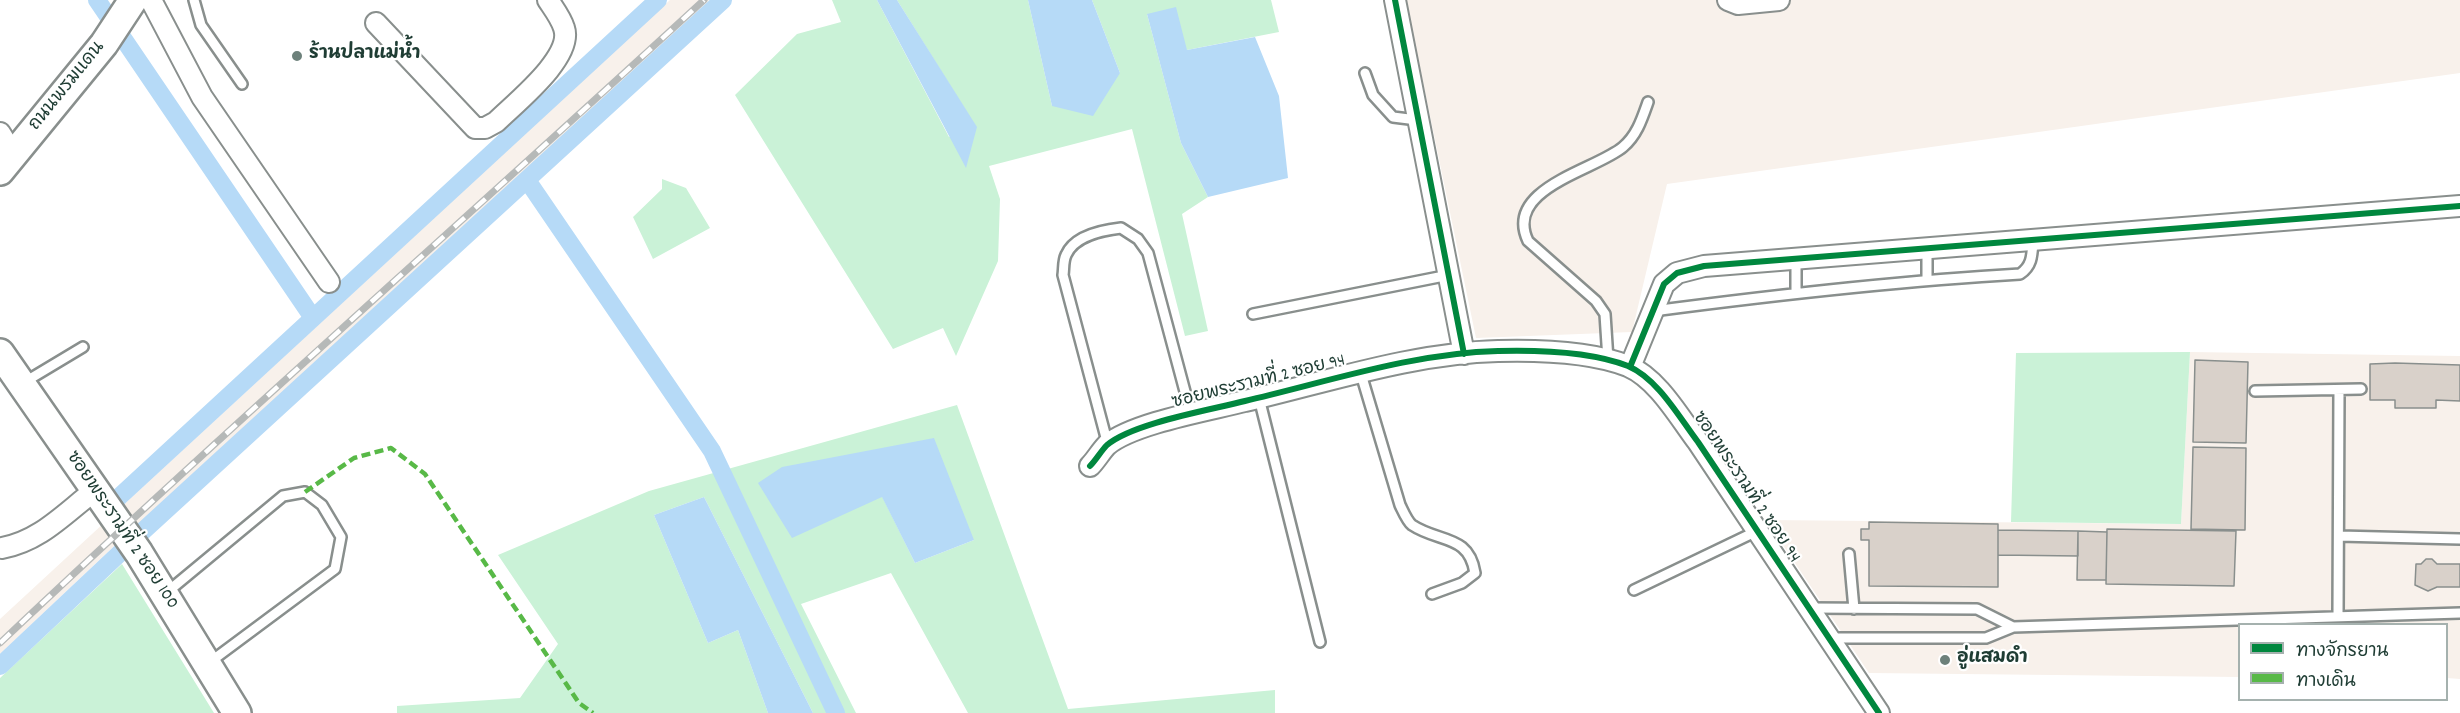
<!DOCTYPE html>
<html>
<head>
<meta charset="utf-8">
<style>
	body { margin:0 }
	#map { position:relative; width:2460px; height:713px; overflow:hidden; background:#fff; font-family:Dekko,"Playpen Sans Thai",sans-serif }
	canvas { display:block }
	.legend { position:absolute; left:2238px; top:623px; width:210px; height:78px; box-sizing:border-box; background:#fff; border:2px solid #a5b1ae; margin:0; padding:8px 10px; list-style:none; font-size:18px; color:#1f3d34 }
	.legend li { display:flex; align-items:center; gap:12px; height:30px }
	.legend b { width:30px; border:2px solid #a5b1ae }
</style>
</head>
<body>
<div id="map">
<canvas width="2460" height="713"></canvas>
<ul class="legend">
<li><b style="height:8px;background:#00873e"></b>ทางจักรยาน</li>
<li><b style="height:8px;background:#58b947"></b>ทางเดิน</li>
</ul>
</div>
<script>
const c = document.querySelector('canvas').getContext('2d');
c.lineJoin = 'round';
function fillPath(path, color) { c.fillStyle = color; c.fill(path, 'evenodd'); }
function trace(path, color, width, dash) { c.strokeStyle = color; c.lineWidth = width; c.lineCap = dash ? 'butt' : 'round'; c.setLineDash(dash || []); c.stroke(path); }
function label(font, color, halo, rows, align = 'center') {
  c.font = font + ' Dekko,"Playpen Sans Thai",sans-serif'; c.lineWidth = 4.5; c.setLineDash([]); c.textBaseline = 'middle'; c.strokeStyle = halo; c.fillStyle = color; for (const [text, x, y, turn = 0] of rows) {
    c.save(); c.translate(x, y); c.rotate((+turn || 0) * Math.PI / 180); c.textAlign = isNaN(turn) ? turn : align; if (halo) c.strokeText(text, 0, 0); c.fillText(text, 0, 0); c.restore();
  }
}
fillPath(new Path2D(`
	M670,0H719L112,548L0,654V619Z
	M1406,0H2460V73L1667,184L1632,332L1476,338Z
	M2190,352L2460,356V679L2447,678L2446,624H2240L2239,677L1869,673L1766,520L2181,524Z`), '#f8f1eb');
fillPath(new Path2D(`
	M832,0H877L949,137L976,127L897,0H1028L1052,106L1120,73L1092,0H1271L1279,32L1187,50L1147,14L1181,143L1208,197L1182,214L1208,331L1185,336L1132,129L989,166L1000,199L998,261L956,356L943,328L893,349L735,95L797,34L841,22Z
	M662,179L686,188L710,228L653,259L633,217L662,189Z
	M2190,352L2181,524L2011,522L2016,353Z
	M957,405L1068,709L1275,690V713H968L891,573L801,604L856,713H813L704,497L654,515L708,643L738,630L768,713H397V706L520,698L558,644L498,555L649,491ZM882,496L974,540L915,563Z
	M122,564L214,713H0V678Z`), '#caf2d7');
fillPath(new Path2D(`
	M877,0H897L977,127L966,168Z
	M1028,0H1092L1120,73L1093,116L1052,106Z
	M1176,7L1187,50L1255,37L1279,96L1288,178L1208,197L1181,143L1147,14Z
	M934,438L974,540L915,563L882,497L792,538L758,483L782,467Z
	M704,497L813,713H768L738,630L708,643L654,515Z`), '#b6daf7');
trace(new Path2D(`
	M97,0L313,318
	M527,180L712,451L836,713
	M119,497L658,0
	M143,531L723,0
	M0,666L120,553`), '#b6daf7', 18);
const building = new Path2D(`
	M2195,360L2248,362L2246,443L2193,442Z
	M2395,363L2460,365V401L2436,400V408H2395V400H2370V364Z
	M2193,447L2246,448L2245,530L2191,529Z
	M1869,522L1998,524V587L1869,586V540H1861V529H1869Z
	M2107,529L2236,531L2234,586L2106,584Z
	M1998,530L2078,531V556L1998,555Z
	M2078,531L2107,532L2106,580H2077Z
	M2426,559H2432L2437,564H2460V587H2437L2428,591L2415,585L2416,564H2421Z`);
fillPath(building, '#d9d1ca');
trace(building, '#898f8d', 1.5);
const service = new Path2D(`
	M194,0L201,25L242,84
	M1365,73L1373,95L1393,117L1417,120
	M1927,250V279
	M1796,258V292
	M1653,311C1775,295 1897,281 2020,274C2032,266 2032,256 2033,241
	M1253,314L1449,275
	M1608,360L1605,314L1596,301L1528,241C1503,188 1596,170 1623,147C1637,135 1642,119 1648,102
	M1361,374L1400,505C1403,511 1407,521 1412,525C1439,543 1469,534 1475,573L1462,583L1432,594
	M23,383L83,347
	M2255,391L2361,389
	M1259,398L1320,642
	M1108,445L1063,275C1064,269 1063,261 1066,255C1074,236 1103,230 1121,228L1138,239L1148,253L1191,414
	M2339,536L2460,539
	M1849,554L1854,609
	M1634,590L1757,531
	M166,593L283,496L305,492L322,505L341,537L335,569L210,662
	M1809,608L1977,609L2013,627
	M2338,615L2339,390
	M1829,638H1986L2013,627L2460,613`);
const minor = new Path2D(`
	M151,0L202,97L329,282
	M1395,0L1464,354
	M1728,0L1738,4L1779,0
	M376,23L475,128H485L496,122C515,103 574,57 564,28C561,18 554,9 548,0
	M0,133L13,154
	M1630,367L1664,284L1677,273L1704,266L2460,206
	M1090,466C1096,460 1101,451 1107,445C1133,423 1210,410 1245,401C1327,382 1413,353 1498,351C1537,350 1592,352 1628,366C1658,379 1679,417 1698,442L1879,713
	M2,548C40,541 64,514 94,491`);
const secondary = new Path2D(`
	M0,171L104,44L133,0
	M0,353L139,553L237,713`);
trace(service, '#898f8d', 14);
trace(minor, '#898f8d', 24);
trace(secondary, '#898f8d', 32);
trace(service, '#fff', 9);
trace(minor, '#fff', 20);
trace(secondary, '#fff', 27);
const rail = new Path2D(`
	M0,643C231,425 470,215 704,0`);
trace(rail, '#b6b9b8', 7);
trace(rail, '#fff', 4.5, [14]);
trace(new Path2D(`
	M305,492L354,458L391,448L425,474L579,703L593,713`), '#58b947', 4.5, [9, 4.5]);
trace(new Path2D(`
	M1395,0L1464,354
	M1630,367L1664,284L1677,273L1704,266L2460,206
	M1090,466C1096,460 1101,451 1107,445C1133,423 1210,410 1245,401C1327,382 1413,353 1498,351C1537,350 1592,352 1628,366C1658,379 1679,417 1698,442L1879,713`), '#00873e', 6);
for (const [x, y, r, color] of [
	[297,56,6,"#6d817b"],
	[1945,660,6,"#6d817b"]
]) { const dot = new Path2D(); dot.arc(x, y, r, 0, 2 * Math.PI); c.fillStyle = color; c.fill(dot); trace(dot, '#fff', 2); }
label('bold 18px', '#1f3d34', '#fff', [
	["ร้านปลาแม่น้ำ",309,56],
	["อู่แสมดำ",1957,660]
], 'left');
label('18px', '#1f3d34', '#fff', [
	["ถนนพรมแดน",68,87,-51],
	["ซอยพระรามที่ 2 ซอย 94",1259,383,-14],
	["ซอยพระรามที่ 2 ซอย 94",1745,488,56],
	["ซอยพระรามที่ 2 ซอย 100",121,531,56]
]);
</script>
</body>
</html>
